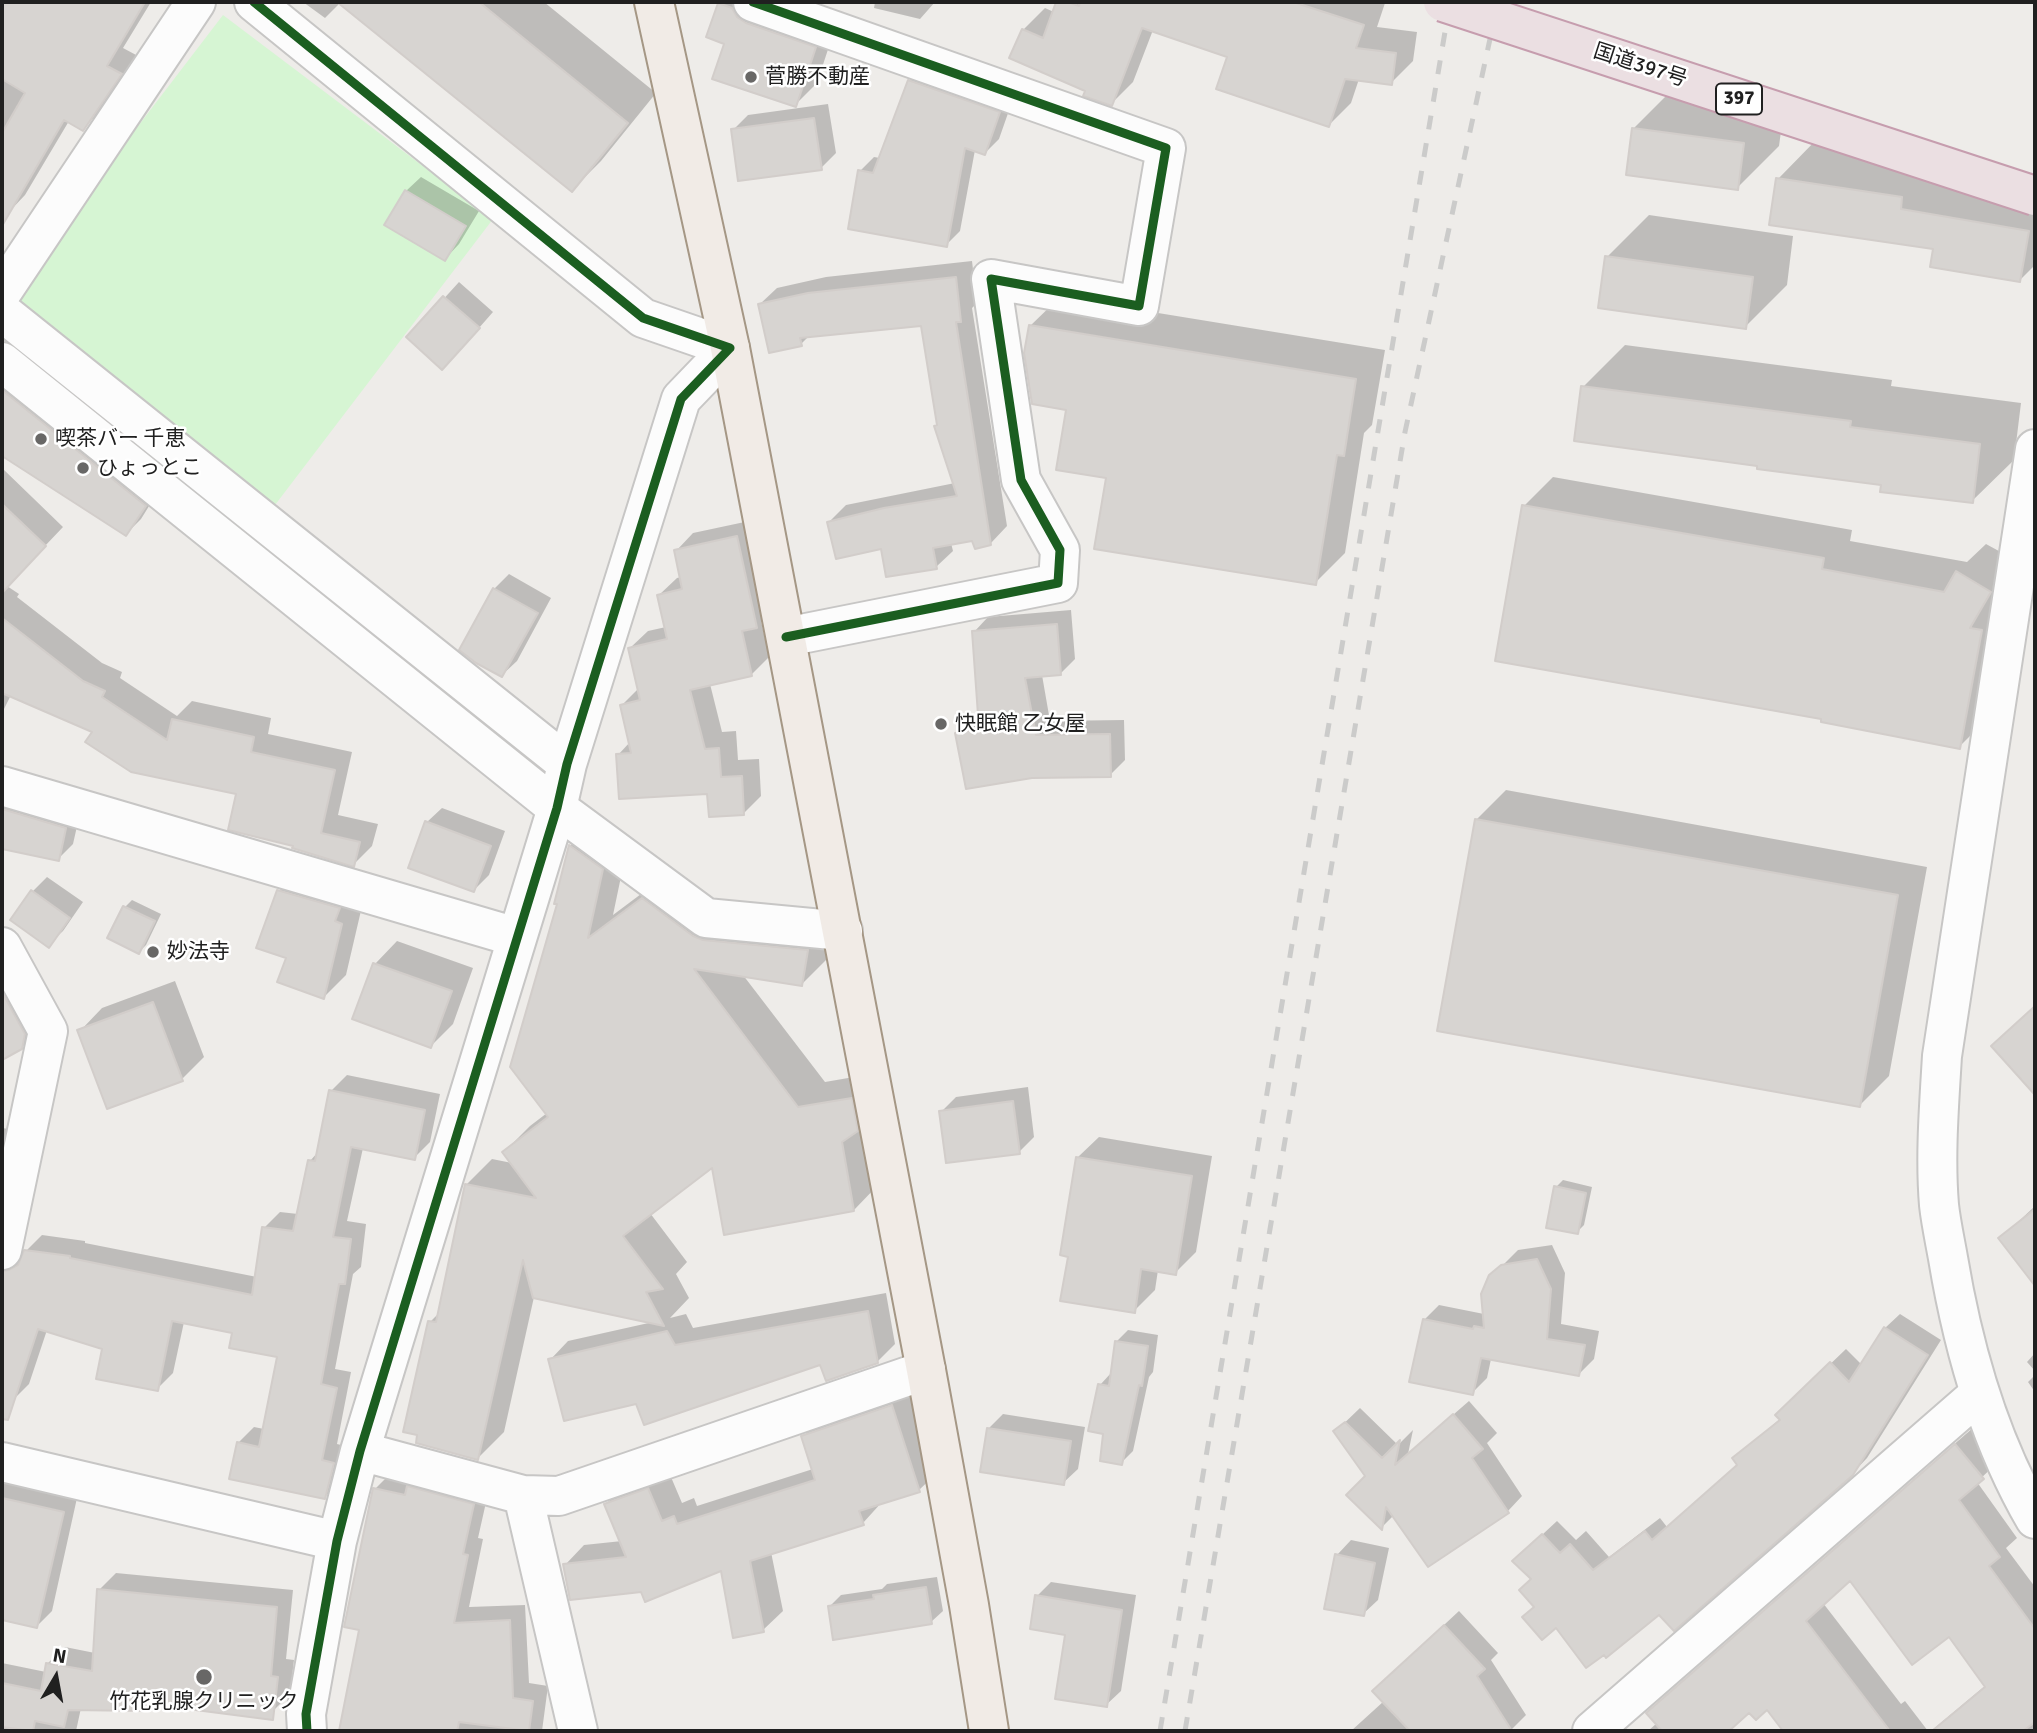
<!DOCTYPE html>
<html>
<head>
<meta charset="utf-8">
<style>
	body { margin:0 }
	#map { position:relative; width:2037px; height:1733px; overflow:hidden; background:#eeece9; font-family:Signika,sans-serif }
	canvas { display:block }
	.frame { position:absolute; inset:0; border:4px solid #202020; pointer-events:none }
	.north { position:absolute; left:21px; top:1642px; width:70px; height:70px; -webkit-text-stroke:5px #fff; paint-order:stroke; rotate:10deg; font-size:19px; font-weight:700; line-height:28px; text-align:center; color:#202020 }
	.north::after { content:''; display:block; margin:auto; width:24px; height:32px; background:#202020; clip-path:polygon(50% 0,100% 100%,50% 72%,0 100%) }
</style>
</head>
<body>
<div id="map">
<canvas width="2037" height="1733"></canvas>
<div class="frame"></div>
<div class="north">N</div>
</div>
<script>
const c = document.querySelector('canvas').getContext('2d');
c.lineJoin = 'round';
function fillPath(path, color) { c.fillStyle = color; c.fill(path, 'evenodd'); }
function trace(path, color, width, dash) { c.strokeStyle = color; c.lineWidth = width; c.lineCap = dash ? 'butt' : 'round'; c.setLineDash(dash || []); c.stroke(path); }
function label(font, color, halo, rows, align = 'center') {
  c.font = font + ' Signika,"Noto Sans JP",sans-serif'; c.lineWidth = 5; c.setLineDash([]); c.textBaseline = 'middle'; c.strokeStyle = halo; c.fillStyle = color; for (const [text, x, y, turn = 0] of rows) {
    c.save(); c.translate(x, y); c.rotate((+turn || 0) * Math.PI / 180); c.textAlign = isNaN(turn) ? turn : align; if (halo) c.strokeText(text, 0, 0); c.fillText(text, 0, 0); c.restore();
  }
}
fillPath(new Path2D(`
	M223,15L493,219L275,505L5,300Z`), '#d6f5d3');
fillPath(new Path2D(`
	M2,2H151L123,48L138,56L100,111L83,129L69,121L25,195L8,213L2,209Z
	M303,2H341L325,18Z
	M358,2H544L656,93L601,161L572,190L350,10Z
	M720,2H769L836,25L817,83L795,105L726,43L709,36Z
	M875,2H935L920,19L874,8Z
	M1058,2H1380L1385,3L1377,27L1417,32L1413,61L1391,83L1359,79L1351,103L1329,125L1229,56L1153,30L1133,82L1111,104L1087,90L1023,30L1045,8L1054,12Z
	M923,67L1013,99L999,139L985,153L975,150L960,231L946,245L860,171L874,157L880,158L909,81Z
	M1675,87L1785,102L1779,146L1737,188L1633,129Z
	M828,104L836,153L821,168L733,130L748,115Z
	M1819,137L2035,184V265L2019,281L1935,248L1778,179Z
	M421,177L479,211L459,244L445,259L406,191Z
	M1649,215L1793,236L1787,285L1745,327L1607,257Z
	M972,261L977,303L972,308L1007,526L991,543L974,539L951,543L953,551L936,567L883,547L829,522L846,505L955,483L939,424L923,324L810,335L801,344L760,304L777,288L826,277Z
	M459,282L493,312L457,353L409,337Z
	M1060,297L1385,350L1372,425L1364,433L1345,553L1315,583L1068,408L1030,326Z
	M1625,345L1892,380L1891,386L2021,403L2014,460L1972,501L1883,484L1759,464L1583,387Z
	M2,363L159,490L141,519L126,534L2,454Z
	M2,468L63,527L7,586L19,594L17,597L102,663L122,672L120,678L177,716L192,701L271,718L268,734L352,752L338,815L378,824L372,846L353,865L238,792L11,695L2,713Z
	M1553,477L1852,530L1850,541L1967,562L1986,544L2019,562L1988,718L1959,747L1824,717L1524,506Z
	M754,520L774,608L761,621L769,657L751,675L710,684L722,732L736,731L738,760L759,759L761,796L744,813L708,792L618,755L630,742L622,705L639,688L630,648L648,631L666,627L659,595L677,578L681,577L676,551L693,533Z
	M509,574L551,598L517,661L502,675L494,589Z
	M1071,610L1075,659L1060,674L1042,675L1050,721L1124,720L1125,760L1110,775L957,734L972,719L980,717L974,632L988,617Z
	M2,785L80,813L73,844L58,859L2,848Z
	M1506,790L1927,867L1889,1076L1860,1105L1476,820Z
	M442,808L505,831L489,875L474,890L427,822Z
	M596,820L628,843L613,915L669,873L719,910L833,924L828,958L802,984L743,975L825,1082L877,1073L879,1184L854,1210L714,1165L650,1213L687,1262L676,1274L689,1298L670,1318L686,1314L693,1328L886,1293L895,1344L877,1362L821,1363L638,1402L550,1360L568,1341L653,1322L534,1297L504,1432L478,1458L430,1322L440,1312L466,1185L492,1159L512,1163L504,1152L530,1126L547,1113L559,903L556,902L570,846Z
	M301,868L363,902L346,975L324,997L288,957L279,891Z
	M47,877L83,902L63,931L48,945L33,891Z
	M132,900L161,914L146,945L139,952L125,907Z
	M397,941L473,968L453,1024L431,1046L375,964Z
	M175,981L204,1057L182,1079L80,1031L102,1008Z
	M26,995L36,1033L21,1048L2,1058V998L5,1006Z
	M2035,1006V1092L1993,1046Z
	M347,1075L440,1094L430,1142L414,1158L363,1148L347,1221L366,1224L361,1267L353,1274L335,1369L351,1372L337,1444L349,1447L340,1481L325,1497L238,1443L254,1427L264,1429L279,1356L234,1332L184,1322L173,1373L157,1389L104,1348L47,1330L29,1384L13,1400L2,1396V1248L15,1256H24L26,1251L42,1235L85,1241V1243L257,1277L264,1228L280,1212L298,1214L310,1161L318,1152L331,1091Z
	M1028,1087L1034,1137L1019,1152L941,1112L956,1097Z
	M2,1128L16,1130L2,1168Z
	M1099,1137L1212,1156L1196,1252L1175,1273L1158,1270L1155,1290L1134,1311L1070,1255L1062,1254L1078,1157Z
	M1563,1180L1592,1187L1584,1225L1577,1232L1556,1187Z
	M2035,1206V1283L2001,1238Z
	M1552,1245L1565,1273L1561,1324L1599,1331L1594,1359L1579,1374L1491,1359L1487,1378L1472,1393L1424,1320L1439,1305L1484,1314L1487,1281L1518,1250Z
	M1900,1314L1941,1340L1867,1458L1852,1474L1556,1625L1536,1606L1529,1547L1557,1521L1576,1540L1586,1531L1609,1557L1660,1518L1667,1527L1739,1464L1734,1458L1781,1418L1777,1415L1846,1349L1862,1365L1885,1328Z
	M1128,1330L1158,1335L1153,1372L1149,1377L1133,1451L1121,1463L1105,1433L1100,1385L1111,1373L1116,1342Z
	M2035,1353V1371L2027,1362Z
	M2035,1375V1392L2028,1382Z
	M911,1387L939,1471L919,1490L882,1502L863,1523L771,1552L783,1611L763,1630L722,1568L642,1590L565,1565L584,1545L622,1541L606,1504L625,1485L668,1470L682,1503L694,1498L697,1506L813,1469L803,1437L822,1417Z
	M1469,1401L1497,1433L1487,1443L1522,1496L1508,1511L1394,1515L1382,1527L1367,1477L1336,1431L1360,1408L1398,1445L1413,1430L1408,1454Z
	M1003,1414L1085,1427L1078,1469L1063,1483L988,1429Z
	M1974,1427L2001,1459L1977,1482L2017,1538L2006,1548L2035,1587V1731H1931L1986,1685L1949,1635L1850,1578L1823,1603L1901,1704L1905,1701L1928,1731H1785L1767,1708L1750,1710L1726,1731H1648L1657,1723L1648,1713L1666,1695Z
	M391,1473L489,1489L478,1538L483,1539L469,1607L525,1605L529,1683L548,1686L542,1731H369L361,1629L375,1489Z
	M2,1481L77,1498L52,1611L37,1626L2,1618Z
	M1351,1540L1389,1548L1378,1600L1363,1614L1337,1555Z
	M116,1573L293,1590L286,1659L294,1660L290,1694L273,1711L153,1703L148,1709L81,1708L76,1731H2V1663L46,1672L48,1663L65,1647L95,1653L99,1590Z
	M937,1577L943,1611L931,1622L830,1606L841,1595L882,1589L887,1584Z
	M1051,1582L1136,1595L1121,1691L1106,1705L1067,1634L1037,1596Z
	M1459,1611L1498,1653L1491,1660L1526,1715L1510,1731H1351L1384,1701L1389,1676Z`), '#0003');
const building = new Path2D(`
	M2,2H145L107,66L122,74L83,131L64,120L2,226V133L25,93L2,79Z
	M337,2H479L628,123L572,192Z
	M1056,2H1068L1079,6L1080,2H1293L1364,25L1356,48L1396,53L1392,85L1345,79L1329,127L1216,89L1227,57L1142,28L1112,106L1083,96L1085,91L1009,58L1022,29L1043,38Z
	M718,3L732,8L737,17L746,23L816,47L796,107L712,79L724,44L706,37Z
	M908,80L1000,112L985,155L965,148L947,247L848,229L858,170L873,173Z
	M814,118L822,170L738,181L731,129Z
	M1632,128L1744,143L1738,190L1626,175Z
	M1776,178L1902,197L1901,209L2029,231L2020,282L1930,267L1933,249L1769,225Z
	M405,190L466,226L445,261L384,225Z
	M1605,256L1753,277L1746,329L1598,308Z
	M956,277L961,322H956L991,545L975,549L972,541L933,548L937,569L886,577L881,549L836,559L827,522L884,508L957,496L934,426L937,425L921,326L800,338L802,346L769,353L758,304L808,293Z
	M443,296L480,328L442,370L406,337Z
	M1029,325L1356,379L1344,456L1337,455L1316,585L1094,549L1106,478L1056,470L1066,410L1032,404L1024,353Z
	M1581,386L1851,421L1850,427L1980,444L1973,503L1880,492L1881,485L1757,469V466L1574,441Z
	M2,390L146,506L126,536L2,456Z
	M2,504L46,546L2,593Z
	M1522,505L1824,558L1822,569L1944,592L1956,571L1991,592L1970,628L1982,630L1960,749L1821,722V719L1495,661Z
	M737,536L757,628L742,631L752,676L690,690L705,749L719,748L721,777L742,776L744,815L709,817L707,794L619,799L616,754L631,753L620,705L640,700L628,648L667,639L657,595L682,589L674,550Z
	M493,588L538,613L502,677L476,663L459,650Z
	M2,618L83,681L105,691L102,697L167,740L172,719L254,737L251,752L335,770L321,833L360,842L354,867L292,848L293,846L228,830L236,794L131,772L85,742L92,732L2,693Z
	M1057,624L1061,675L1025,678L1036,735L1110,734L1111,777L1032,778L966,789L955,733L979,729L972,631Z
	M2,809L66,828L59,861L2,849Z
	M1475,819L1898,895L1860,1107L1437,1031Z
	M425,821L491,846L474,892L408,868Z
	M569,845L603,869L588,938L642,898L693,936L703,940L808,950L802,986L694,969L798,1107L852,1098L858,1131L842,1142L854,1211L724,1235L712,1168L623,1236L663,1289L646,1292L664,1326L533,1298L523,1260L478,1460L416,1443L417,1435L403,1432L428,1321L436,1322L465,1184L536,1198L502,1152L548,1117L510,1067L557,904H554Z
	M31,890L70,918L49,948L10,920Z
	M277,890L340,908L335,921L342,924L324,999L277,982L286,958L256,948Z
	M123,906L155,921L139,954L107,938Z
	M373,963L452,991L431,1048L352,1019Z
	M2,992L25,1034L22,1049L2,1060Z
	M153,1002L183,1081L107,1109L77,1030Z
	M2035,1006V1095L1991,1046Z
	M329,1090L425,1110L415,1160L351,1147L333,1237L351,1239L345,1284H339L321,1384L337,1388L322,1460L334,1463L325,1499L229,1479L237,1442L259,1447L277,1357L229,1348L232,1333L172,1321L158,1391L96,1379L102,1349L38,1329L8,1420L2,1419V1271L9,1270L18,1265L24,1250L70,1256V1258L252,1295L262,1227L293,1231L308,1160L315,1161Z
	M1013,1101L1020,1154L946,1163L939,1111Z
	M1076,1157L1192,1176L1176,1275L1141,1269L1135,1313L1060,1301L1068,1257L1060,1255Z
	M1554,1186L1586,1193L1578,1234L1546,1228Z
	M2035,1209V1286L1998,1238Z
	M1537,1259L1551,1289L1547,1339L1585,1345L1579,1376L1481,1358L1473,1395L1409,1382L1423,1319L1473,1329L1474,1326L1484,1328L1481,1294L1489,1275L1501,1265Z
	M868,1311L878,1363L826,1381L820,1365L644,1425L636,1404L564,1421L548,1359L667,1331L675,1345Z
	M1884,1327L1928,1355L1853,1475L1674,1631L1659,1615L1606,1658L1604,1655L1586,1668L1556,1628L1542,1640L1522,1617L1534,1607L1519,1590L1531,1579L1512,1561L1542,1534L1560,1553L1570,1544L1593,1570L1645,1531L1652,1540L1737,1465L1732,1458L1780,1420L1775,1415L1830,1362L1849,1382Z
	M1115,1341L1148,1346L1142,1386L1139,1385L1122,1465L1100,1461L1103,1434L1088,1431L1098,1384L1109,1386Z
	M892,1405L920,1492L859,1511L864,1525L750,1561L764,1632L733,1638L721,1571L645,1602L641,1592L570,1600L563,1564L626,1557L604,1504L648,1488L662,1521L674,1516L677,1524L815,1480L801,1436Z
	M1453,1414L1483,1449L1472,1458L1509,1513L1428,1567L1386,1507L1382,1530L1346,1495L1365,1476L1333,1431L1345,1422L1382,1458L1400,1440L1395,1465Z
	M987,1428L1071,1441L1064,1485L980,1472Z
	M1955,1444L1984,1479L1959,1500L2000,1557L1989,1566L2035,1629V1722L2023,1731H1932L1985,1687L1949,1637L1912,1665L1850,1581L1806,1621L1890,1731H1783L1767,1710L1756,1720L1749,1713L1729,1731H1662L1646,1713Z
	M407,1486L474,1504L463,1554L468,1555L454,1623L510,1620L513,1698L533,1701L529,1731L459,1722L457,1731H339L359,1630L344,1627L373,1488L405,1495Z
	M2,1498L64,1512L37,1628L2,1620Z
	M1335,1554L1375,1563L1364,1616L1324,1609Z
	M926,1587L932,1624L833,1640L828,1606L874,1599L873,1595Z
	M97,1589L277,1607L271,1676L278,1677L273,1720L149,1704V1711L68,1710L64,1727L35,1721L33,1731L2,1727V1683L41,1691L46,1663L92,1671Z
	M1035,1595L1122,1610L1107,1707L1055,1699L1065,1635L1030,1629Z
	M1444,1625L1485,1669L1477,1676L1512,1731H1410L1372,1691Z`);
fillPath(building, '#d7d4d1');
trace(building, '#d2cdca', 2);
const minor = new Path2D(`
	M254,2L643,318L730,348L681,399L567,764L557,808L360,1451L337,1541L306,1714L307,1731
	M753,2L1166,148L1139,306L991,279L1021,480L1060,550L1058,583L786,637
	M2,292L196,2
	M2,312L567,764
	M2,362L557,808L706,918L843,931
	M2035,449L1942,1056C1939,1106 1935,1156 1939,1205C1941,1223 1945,1241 1948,1258C1963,1348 1989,1440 2035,1519
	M2,786L516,937
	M2,947L48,1031L2,1250
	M360,1451L523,1495L559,1496L926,1370
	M2,1462L337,1541
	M523,1495L578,1731
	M1592,1731L1979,1394`);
const major = new Path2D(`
	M654,2L730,348L926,1370L969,1605L989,1731`);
trace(minor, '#c7c6c5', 42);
trace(major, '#a59785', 42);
trace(minor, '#fcfcfc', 38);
trace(major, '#f1ebe6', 38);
trace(new Path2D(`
	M1160,1731L1450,2
	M1185,1731L1405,432L1498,2`), '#cbcbca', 5, [14, 14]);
const highwayBridge = new Path2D(`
	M1443,2L2035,196`);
trace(highwayBridge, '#c69dae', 42, []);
trace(highwayBridge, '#ebdfe2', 38);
trace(new Path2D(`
	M254,2L643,318L730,348L681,399L567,764L557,808L360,1451L337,1541L306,1714L307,1731
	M753,2L1166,148L1139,306L991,279L1021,480L1060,550L1058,583L786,637`), '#1b5e20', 9);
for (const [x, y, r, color] of [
	[751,77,7,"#686766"],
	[41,439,7,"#686766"],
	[83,468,7,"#686766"],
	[941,724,7,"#686766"],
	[153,952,7,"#686766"],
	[204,1677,9,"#686766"]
]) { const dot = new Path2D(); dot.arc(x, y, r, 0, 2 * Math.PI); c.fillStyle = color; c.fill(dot); trace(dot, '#fff', 2.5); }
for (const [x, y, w] of [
	[1739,99,46]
]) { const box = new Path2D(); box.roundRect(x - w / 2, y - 15.5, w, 31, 5); c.fillStyle = '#fff'; c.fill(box); trace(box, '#202020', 2); }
label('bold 19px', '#202020', null, [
	["397",1739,99]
]);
label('21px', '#202020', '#fff', [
	["国道397号",1640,66,18]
]);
label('21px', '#202020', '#fff', [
	["菅勝不動産",765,77],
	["喫茶バー 千恵",55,439],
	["ひょっとこ",97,468],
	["快眠館 乙女屋",955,724],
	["妙法寺",167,952],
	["竹花乳腺クリニック",204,1702,"center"]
], 'left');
</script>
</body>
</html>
